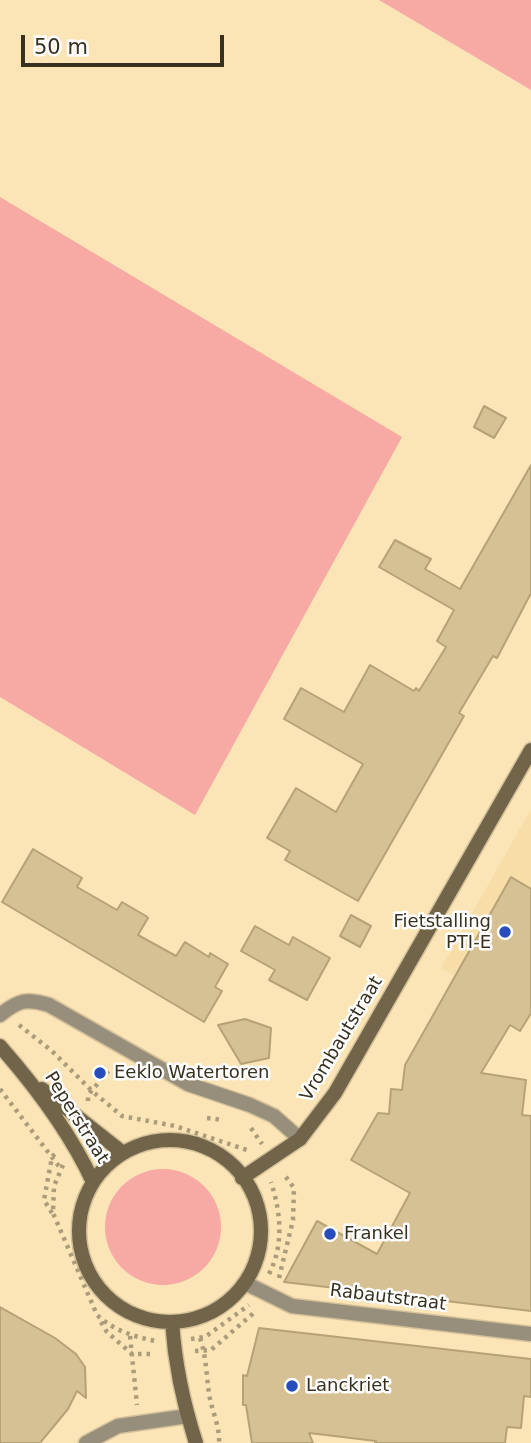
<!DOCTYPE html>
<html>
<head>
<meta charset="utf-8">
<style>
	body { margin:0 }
	#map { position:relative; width:531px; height:1443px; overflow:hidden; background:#fbe5b7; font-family:"DejaVu Sans",sans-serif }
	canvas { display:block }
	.scale { position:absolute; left:21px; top:35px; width:203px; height:32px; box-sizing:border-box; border:4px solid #39311f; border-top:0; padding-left:9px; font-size:21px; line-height:24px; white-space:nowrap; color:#39311f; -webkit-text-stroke:5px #fff; paint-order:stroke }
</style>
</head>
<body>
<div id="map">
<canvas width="531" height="1443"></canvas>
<div class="scale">50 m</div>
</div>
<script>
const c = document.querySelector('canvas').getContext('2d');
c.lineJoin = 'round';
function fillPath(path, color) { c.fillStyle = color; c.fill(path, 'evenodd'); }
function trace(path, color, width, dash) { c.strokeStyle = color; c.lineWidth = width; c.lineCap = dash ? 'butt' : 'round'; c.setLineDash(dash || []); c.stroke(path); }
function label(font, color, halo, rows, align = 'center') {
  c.font = font + ' "DejaVu Sans",sans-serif'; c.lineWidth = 5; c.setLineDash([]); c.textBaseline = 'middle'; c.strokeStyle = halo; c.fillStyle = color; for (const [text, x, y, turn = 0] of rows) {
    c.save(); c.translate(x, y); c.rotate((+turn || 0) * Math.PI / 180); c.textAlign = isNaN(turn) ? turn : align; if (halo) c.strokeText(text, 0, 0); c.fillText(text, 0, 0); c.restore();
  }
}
fillPath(new Path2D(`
	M531,809V1014L517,1013L441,968Z`), '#f7dea8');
fillPath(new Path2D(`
	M379,0H531V90Z
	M0,197L402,437L195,815L0,697Z
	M105 1227a58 58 0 1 1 116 0a58 58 0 1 1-116 0Z`), '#f7aaa3');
const building = new Path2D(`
	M484,406L506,418L494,438L474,427Z
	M531,465V593L497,658L493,656L459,713L464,716L358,901L285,860L290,851L267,838L296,788L336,812L363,764L284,719L301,688L344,712L370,665L414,691L416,688L419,691L446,647L437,641L454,610L379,567L395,540L431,559L425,569L460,589Z
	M33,849L82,878L77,887L117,910L122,902L146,916L148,918L138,935L176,956L185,942L209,957L210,953L228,964L215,987L222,991L204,1022L2,902Z
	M511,877L531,889V1013L520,1031L510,1025L481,1073L526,1080L522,1115L531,1116V1311L284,1282L317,1221L377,1254L410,1193L351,1160L378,1113L389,1114L391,1089L402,1090L405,1065Z
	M351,915L371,926L360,947L340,936Z
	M255,926L289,945L293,937L330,958L307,1000L269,980L275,970L241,951Z
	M245,1019L271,1028L269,1058L241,1064L218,1025Z
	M0,1307L55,1338L76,1354L85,1367L86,1398L77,1391L68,1409L40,1443H0Z
	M259,1328L531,1359V1397L524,1396L521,1428L507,1427L505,1443H375L376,1441L309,1433L313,1443H252L246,1405H243V1375L247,1376Z`);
fillPath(building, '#d6c194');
trace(building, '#b7a276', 2);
const lane = new Path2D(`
	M0,1015C19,1000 26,998 49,1005L188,1084L250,1105L274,1116L300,1139`);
const street = new Path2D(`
	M245,1283L292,1306L531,1334
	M86,1443L118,1426L188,1416`);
const secondary = new Path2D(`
	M0,1046C36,1087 70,1132 93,1182
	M42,1089L123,1153
	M79 1231a91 91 0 1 1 182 0a91 91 0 1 1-182 0Z
	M242,1178L300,1139L335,1093L531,750
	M172,1322C175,1365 183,1403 196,1443`);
trace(lane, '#d4c199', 17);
trace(street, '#d4c199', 17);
trace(secondary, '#d4c199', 17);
trace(new Path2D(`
	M19,1025L52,1051L92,1091L122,1116L175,1126L247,1150
	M0,1089L61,1169
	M88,1101V1095L110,1069
	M207,1118L223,1120
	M251,1128L262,1144
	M63,1165L54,1186L53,1213L97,1315C115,1331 132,1336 155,1341
	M52,1213L44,1200L52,1157L56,1153
	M269,1274C284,1245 281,1213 271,1182
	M279,1278L293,1220L294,1188L283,1173
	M101,1322L107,1332L132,1354H155
	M130,1336L137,1405
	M200,1338C207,1358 206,1378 210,1399C213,1413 220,1428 219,1443
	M191,1339L205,1337L249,1305
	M195,1351L211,1350L256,1311`), '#ac9c79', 4.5, [3.5, 5]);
trace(lane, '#978e7c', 14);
trace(street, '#978e7c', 14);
trace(secondary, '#716449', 14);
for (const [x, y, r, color] of [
	[505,932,7,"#264dbb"],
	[100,1073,7,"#264dbb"],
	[330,1234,7,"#264dbb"],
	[292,1386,7,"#264dbb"]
]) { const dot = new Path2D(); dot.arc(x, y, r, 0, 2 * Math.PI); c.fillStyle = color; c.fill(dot); trace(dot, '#fff', 2.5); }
label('18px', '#39311f', '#fff', [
	["Fietstalling",491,922,"right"],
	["PTI-E",491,943,"right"],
	["Eeklo Watertoren",114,1073],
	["Frankel",344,1234],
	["Lanckriet",306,1386]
], 'left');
label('18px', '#39311f', '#fff', [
	["Vrombautstraat",342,1039,-59],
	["Peperstraat",76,1118,58],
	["Rabautstraat",388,1298,7]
]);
</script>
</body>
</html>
